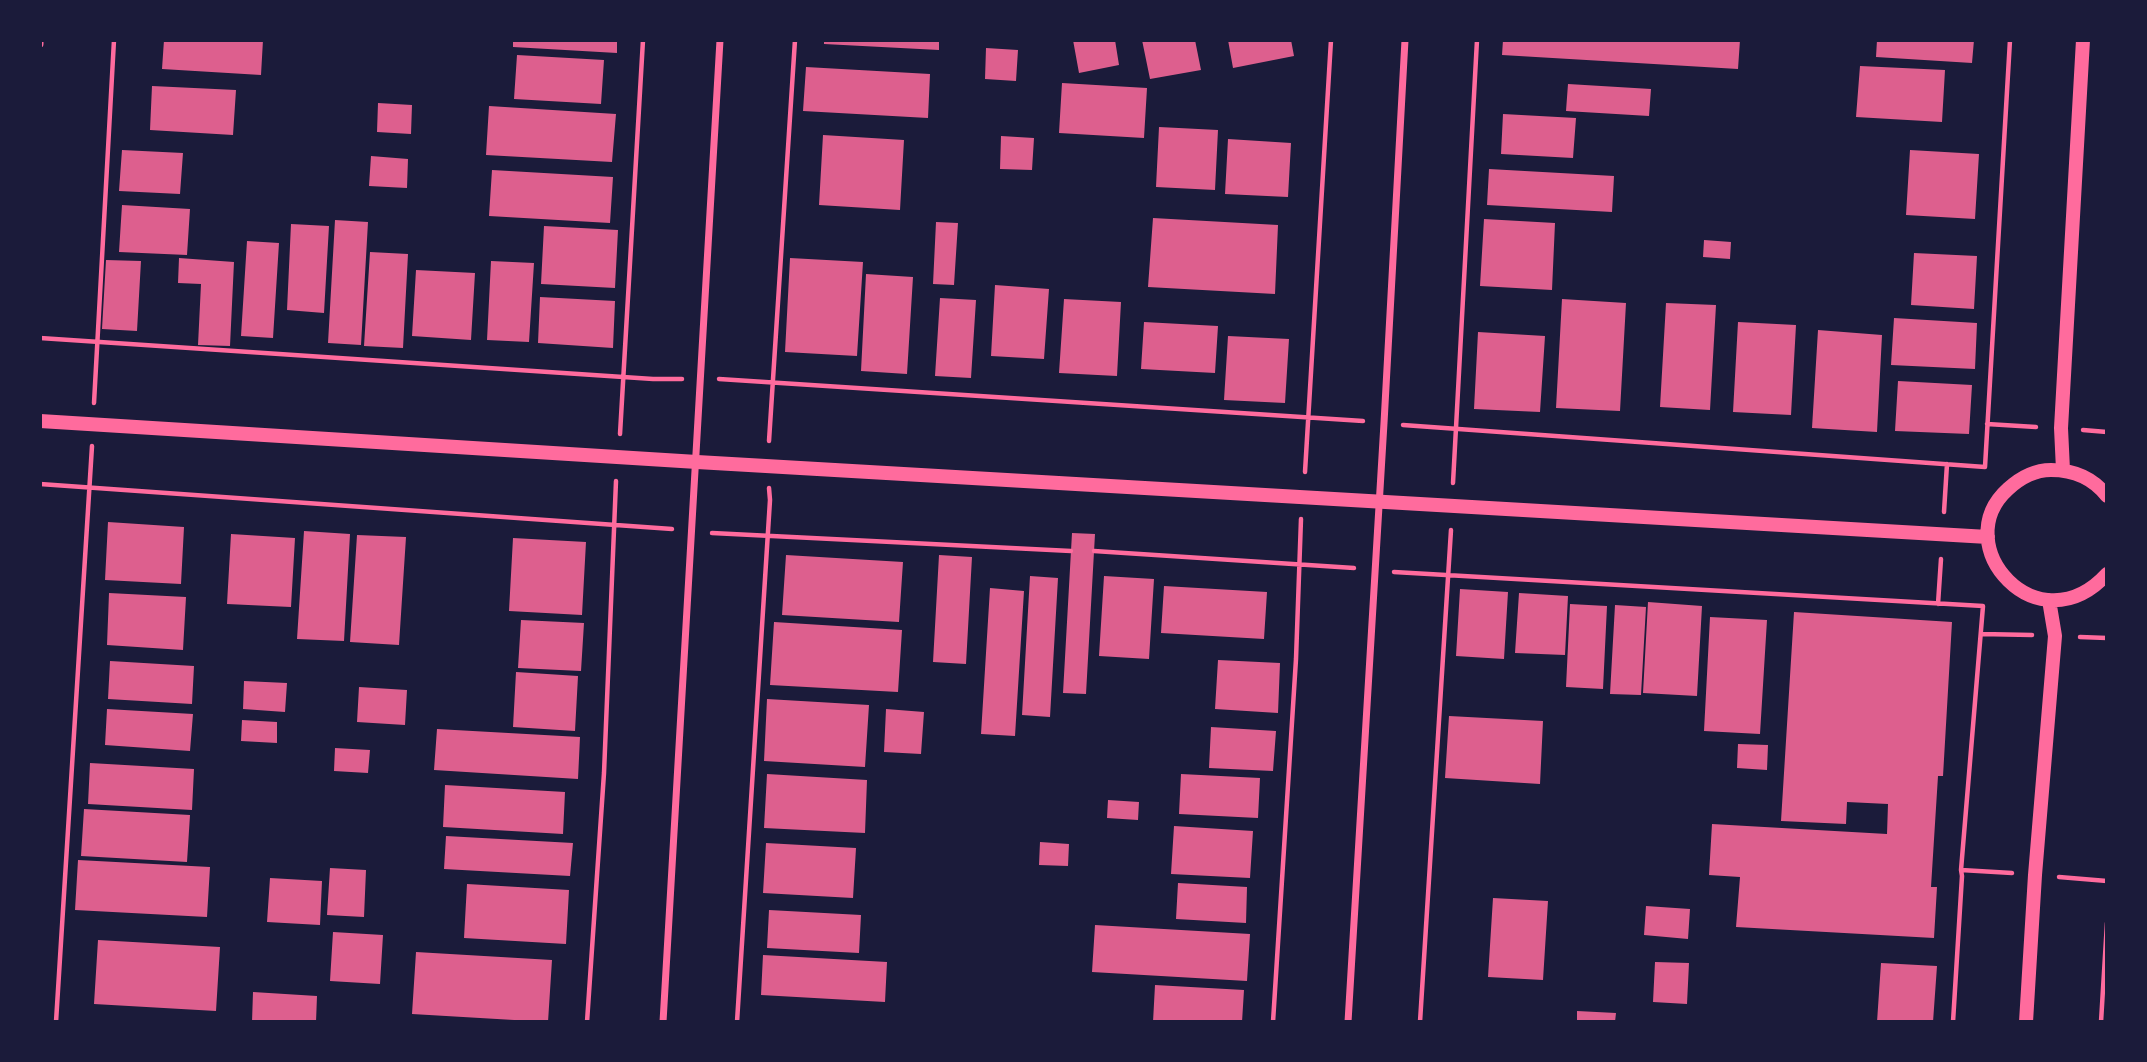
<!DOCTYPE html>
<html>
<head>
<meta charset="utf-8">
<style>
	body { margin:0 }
	#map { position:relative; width:2147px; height:1062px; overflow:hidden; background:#1b1b3a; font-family:"Nunito Sans",sans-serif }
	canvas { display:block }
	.frame { position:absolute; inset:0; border:42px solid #1b1b3a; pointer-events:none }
</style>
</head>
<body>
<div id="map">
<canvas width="2147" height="1062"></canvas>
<div class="frame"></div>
</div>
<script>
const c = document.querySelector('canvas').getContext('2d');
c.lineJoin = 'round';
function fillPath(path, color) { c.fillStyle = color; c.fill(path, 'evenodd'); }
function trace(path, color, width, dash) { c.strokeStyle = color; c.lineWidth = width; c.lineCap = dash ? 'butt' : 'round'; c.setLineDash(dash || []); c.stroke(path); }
fillPath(new Path2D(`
	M164,40H263L261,75L162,69Z
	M513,40H617V53L513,47Z
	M824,40H939V50L824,44Z
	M1073,40H1115L1119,65L1079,73Z
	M1142,40H1195L1201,70L1150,79Z
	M1228,40H1291L1294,56L1233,68Z
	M1503,40H1740L1738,69L1502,55Z
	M1877,40H1974L1972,63L1876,57Z
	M986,48L1018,50L1016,81L985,79Z
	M517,55L604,60L601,104L514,99Z
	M1860,66L1945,70L1942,122L1856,117Z
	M806,67L930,74L928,118L803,111Z
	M1062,83L1147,88L1144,138L1059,133Z
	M1568,84L1651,89L1649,116L1566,111Z
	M152,86L236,90L233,135L150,130Z
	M378,103L412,105L411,134L377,132Z
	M489,106L616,114L612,162L486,155Z
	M1503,114L1576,118L1573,158L1501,154Z
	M1159,127L1218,130L1215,190L1156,187Z
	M823,135L904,140L900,210L819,205Z
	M1001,136L1034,138L1032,170L1000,169Z
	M1228,139L1291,143L1288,197L1225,194Z
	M122,150L183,153L180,194L119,191Z
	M1910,150L1979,154L1975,219L1906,215Z
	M371,156L408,159L407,188L369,186Z
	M1489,169L1614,176L1612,212L1487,205Z
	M492,170L613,177L610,223L489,216Z
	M122,205L190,209L187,255L119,252Z
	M1153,218L1278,225L1275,294L1148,287Z
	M1484,219L1555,223L1552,290L1480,286Z
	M335,220L368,222L361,345L328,343Z
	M936,222L958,223L954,285L933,284Z
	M291,224L329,226L324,313L287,310Z
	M544,226L618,230L615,288L541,284Z
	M1704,240L1731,242L1730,259L1703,257Z
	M247,241L279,243L273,338L241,336Z
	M370,252L408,254L403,348L364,346Z
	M1914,253L1977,256L1974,309L1911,305Z
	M179,258L234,262L230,346L198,345L201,284L178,283Z
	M790,258L863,262L857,356L785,352Z
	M106,260L141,261L137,331L102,329Z
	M491,261L534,263L529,342L487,340Z
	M416,270L475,273L471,340L412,336Z
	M866,274L913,277L907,374L861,371Z
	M995,285L1049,289L1044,359L991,356Z
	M540,297L615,301L613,348L538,343Z
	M940,298L976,300L971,378L935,376Z
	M1064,299L1121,302L1117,376L1059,373Z
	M1562,299L1626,303L1620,411L1556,408Z
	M1666,303L1716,305L1710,410L1660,407Z
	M1894,318L1977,323L1975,369L1891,365Z
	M1144,322L1218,326L1215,373L1141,369Z
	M1738,322L1796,325L1791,415L1733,412Z
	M1818,330L1882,335L1877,432L1812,428Z
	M1478,332L1545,336L1540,412L1474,409Z
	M1228,336L1289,339L1285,403L1224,400Z
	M1898,381L1972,385L1969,434L1895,431Z
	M108,522L184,527L181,584L105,580Z
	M304,531L350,534L344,641L297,639Z
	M1072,533L1095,534L1086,694L1063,693Z
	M231,534L295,538L291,607L227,604Z
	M357,535L406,537L399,645L350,642Z
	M513,538L586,542L582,615L509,611Z
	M786,555L903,562L899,622L782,615Z
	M939,555L972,557L966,664L933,662Z
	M1030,576L1058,578L1050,717L1022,715Z
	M1104,576L1154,579L1149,659L1099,656Z
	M1164,586L1267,592L1264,639L1161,633Z
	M990,588L1024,591L1015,736L981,734Z
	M1460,589L1508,592L1504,659L1456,656Z
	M109,593L186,597L183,650L107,645Z
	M1519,593L1568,596L1565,655L1515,653Z
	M1648,602L1702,606L1697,696L1643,693Z
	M1570,604L1607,606L1603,689L1566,687Z
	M1615,605L1646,607L1641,695L1610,694Z
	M1794,612L1952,622L1943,776H1938L1931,887H1937L1934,938L1736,927L1740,877L1709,875L1712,824L1887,834L1888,804L1847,802L1846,824L1781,821Z
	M1710,617L1767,620L1760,734L1704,731Z
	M521,620L584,623L581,671L518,668Z
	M774,622L902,630L898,692L770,685Z
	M1218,660L1280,663L1278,713L1215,709Z
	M110,661L194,666L192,704L108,699Z
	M516,672L578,676L575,731L513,727Z
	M244,681L287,683L285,712L243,709Z
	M359,687L407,690L405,725L357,722Z
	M767,699L869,705L865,767L764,761Z
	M107,709L193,714L190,751L105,745Z
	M886,709L924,712L921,754L884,752Z
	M1449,716L1543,721L1540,784L1445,778Z
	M242,720L277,722V743L241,741Z
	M1211,727L1276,731L1273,771L1209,768Z
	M437,729L580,737L578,779L434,770Z
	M1738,744L1768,745L1767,770L1737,768Z
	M335,748L370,750L368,773L334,771Z
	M90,763L194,769L192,810L88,804Z
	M767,774L867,780L865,833L764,828Z
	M1181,774L1260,778L1258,818L1179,814Z
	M445,785L565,792L563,834L443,827Z
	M1108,800L1139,802L1138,820L1107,818Z
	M84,809L190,815L187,862L81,856Z
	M1174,826L1253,831L1250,878L1171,874Z
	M446,836L573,843L570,876L444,869Z
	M1040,842L1069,844L1068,866L1039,865Z
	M766,843L856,848L853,898L763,893Z
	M78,860L210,867L207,917L75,910Z
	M330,868L366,870L364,917L327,915Z
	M270,878L322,881L320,925L267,922Z
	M1178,883L1247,887L1246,923L1176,919Z
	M467,884L569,890L566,944L464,938Z
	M1493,898L1548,901L1543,980L1488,977Z
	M1646,906L1690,909L1688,939L1644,935Z
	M769,910L861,915L859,953L767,948Z
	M1095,925L1250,934L1247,981L1092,972Z
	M333,932L383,935L380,984L330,981Z
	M98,940L220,947L216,1011L94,1004Z
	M416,952L552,960L548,1022L412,1014Z
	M763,955L887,962L885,1002L761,995Z
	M1655,962L1689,963L1687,1004L1653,1002Z
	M1881,963L1937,966L1933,1022H1877Z
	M1155,985L1244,990L1242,1022H1153Z
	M253,992L317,996L316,1022H252Z
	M1577,1011L1616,1013L1615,1022H1577Z`), '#dd5f8e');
trace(new Path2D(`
	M40,338L653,379H682
	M719,379L1363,421
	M94,403L114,40
	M1987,424L2036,427
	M1403,425L1985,467L2010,40
	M2083,430L2107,432
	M620,434L643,40
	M769,441L795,40
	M1305,472L1331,40
	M1453,483L1477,40
	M40,484L672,529
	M1944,512L1947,464
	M712,533L1071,551
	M1094,551L1354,568
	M1394,572L1983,606L1961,870L1962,876L1953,1022
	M1938,604L1941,559
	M1981,634L2032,635
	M2080,637L2107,638
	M1961,870L2012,873
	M2059,877L2107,881
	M56,1022L92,446
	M587,1022L604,773L616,481
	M737,1022L770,500L769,488
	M1273,1022L1296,659L1301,519
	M1420,1022L1451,530
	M2101,1022L2107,923`), '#ff6b9d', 4.5);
trace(new Path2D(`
	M40,44V40
	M663,1022L720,40
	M1348,1022L1384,423L1405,40`), '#ff6b9d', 7);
trace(new Path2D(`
	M40,421L697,462L1988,537
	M2063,470L2061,428L2083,40
	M2107,496C2093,478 2073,470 2051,470C2034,470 2020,478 2008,489C1946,545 2038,649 2107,574
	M2026,1022L2035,875L2055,636L2049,600`), '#ff6b9d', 14);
</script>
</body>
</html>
